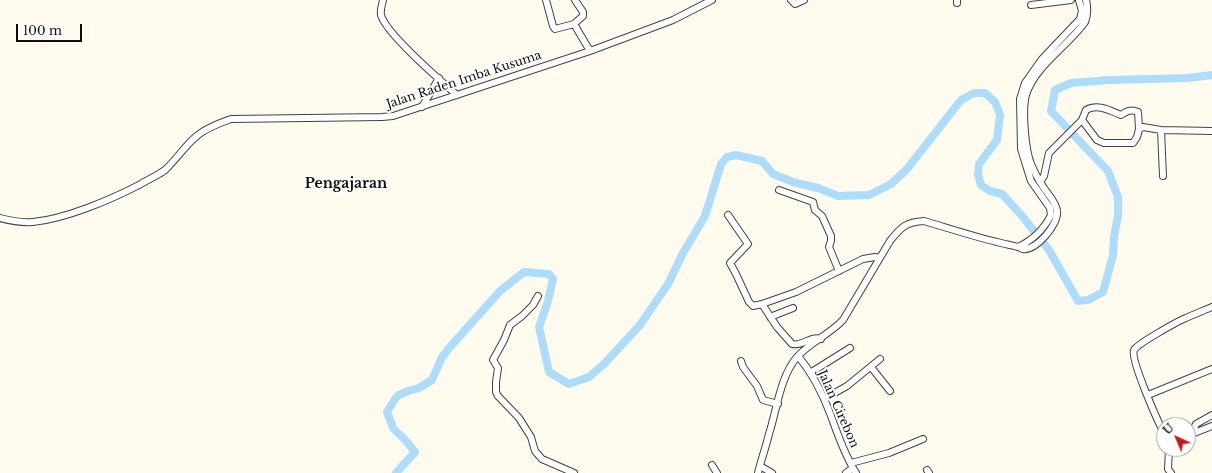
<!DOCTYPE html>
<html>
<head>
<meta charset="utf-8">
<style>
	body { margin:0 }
	#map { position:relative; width:1212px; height:473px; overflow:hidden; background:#fffcef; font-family:"Libre Baskerville",serif }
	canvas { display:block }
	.north { position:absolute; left:1156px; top:417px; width:40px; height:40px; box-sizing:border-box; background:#fff; border:1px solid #9f9f9f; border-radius:50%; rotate:316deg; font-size:11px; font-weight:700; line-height:16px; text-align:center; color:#0e0e0e }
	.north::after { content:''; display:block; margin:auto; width:14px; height:18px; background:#ca191c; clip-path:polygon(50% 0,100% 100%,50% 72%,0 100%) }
	.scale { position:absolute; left:16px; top:24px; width:66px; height:18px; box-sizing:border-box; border:2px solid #0e0e0e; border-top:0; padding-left:5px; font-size:12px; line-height:14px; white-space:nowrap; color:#0e0e0e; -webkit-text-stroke:3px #fff; paint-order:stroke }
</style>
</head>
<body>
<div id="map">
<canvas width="1212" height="473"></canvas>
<div class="north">U</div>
<div class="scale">100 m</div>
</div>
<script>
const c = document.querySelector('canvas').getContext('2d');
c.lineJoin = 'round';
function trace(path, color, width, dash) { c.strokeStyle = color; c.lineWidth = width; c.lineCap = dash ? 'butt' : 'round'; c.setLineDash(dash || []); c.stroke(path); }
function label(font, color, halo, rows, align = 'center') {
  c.font = font + ' "Libre Baskerville",serif'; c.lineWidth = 4; c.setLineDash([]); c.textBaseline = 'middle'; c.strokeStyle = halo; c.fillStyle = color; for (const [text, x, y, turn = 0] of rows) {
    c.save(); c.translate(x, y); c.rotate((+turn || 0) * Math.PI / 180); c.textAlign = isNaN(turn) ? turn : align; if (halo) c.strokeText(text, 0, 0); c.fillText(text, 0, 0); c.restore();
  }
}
trace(new Path2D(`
	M396,473L415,452L406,441L393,428L387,412L395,399L399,395L408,391L419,388L432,380L442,357L450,347L500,291L524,272L549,274L553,279L548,301L539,327L549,372L569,384L589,377L605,363L640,325L668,284L683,253L705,216L721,164L727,157L736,155L762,161L773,174L796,183L818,188L838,196L869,195L891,184L907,169L961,100L974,93H985L995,102L1000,115L997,140L979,164L978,175L981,185L990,191L1002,194L1023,217L1049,250L1078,301L1088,300L1103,292L1113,255L1114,236L1118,216V197L1108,171L1051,111L1055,90L1071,83L1109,80L1188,78L1212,75`), '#aedcfb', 8);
const minor = new Path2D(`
	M383,0C382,5 380,10 381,15C386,34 441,81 457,95
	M546,0L553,26L555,29L574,24L583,16V12L575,0
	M791,0L795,4L804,0
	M957,0V3
	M1031,5L1071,0
	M574,24L590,51
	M422,107L439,78
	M1082,120L1086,110C1098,103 1111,111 1121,115C1127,111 1131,109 1138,112L1139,129
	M1161,130L1163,176
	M1040,182L1044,176L1049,153L1082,120L1097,140L1104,143H1133L1137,137L1139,129L1143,127L1161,130L1212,131
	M779,190L813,202L815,210L822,216L831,236V241L829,247L839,271
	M728,215L748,244L730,263L736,274L749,302L753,306L762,304L777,327L792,344C802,347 811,335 821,339
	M0,218C11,221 22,223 33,222C65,219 110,200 139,185C147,180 157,176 165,170C177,159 186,144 198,135C208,127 220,123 231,119L382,117L393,116L590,51L673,20L712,0
	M1018,247C1033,240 1044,229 1051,215L1050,208L1031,181L1021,149L1020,99L1025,83L1042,59L1080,19L1082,11L1079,0
	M538,296L533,305L522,316L510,325L504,340L493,360L498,368L496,382V392L498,396L519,418L531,437L535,451L542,459L574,473
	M762,304L796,292L863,259L875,257L879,258
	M770,317L793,308
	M798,356C813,374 823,394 831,416C838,435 845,456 856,473
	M741,361L743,367L757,386L763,400L778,404
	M871,367L890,391
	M810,373L850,348
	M1148,395L1212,369
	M824,399L847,386L880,359
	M1164,433C1158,422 1130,359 1134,350C1137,344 1178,321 1186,318C1194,314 1203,311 1212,307
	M1189,435L1212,426
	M1191,435L1196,424L1212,415
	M1169,449L1168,469L1171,473
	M851,463L889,453L923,439
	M712,465L717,473
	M760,466L772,473
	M927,470L929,473
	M758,473C761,460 766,447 769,434C777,409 780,377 797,357C809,343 830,334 843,320L890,241C901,227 906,222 924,221C948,228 972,236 997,242C1004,244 1011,245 1018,247C1020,247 1021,249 1023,249C1036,251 1059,224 1057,211C1056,201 1047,194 1042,185C1038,179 1034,171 1031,164C1025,149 1022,110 1026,95C1034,67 1069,45 1085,22C1088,14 1088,8 1086,0
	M846,473L853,468`);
trace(minor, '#414141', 8);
trace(minor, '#fff', 6);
label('12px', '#0e0e0e', '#fff', [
	["Jalan Raden Imba Kusuma",464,80,-18],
	["Jalan Cirebon",838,409,66]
]);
label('bold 14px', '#0e0e0e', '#fff', [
	["Pengajaran",346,184]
]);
</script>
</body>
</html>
